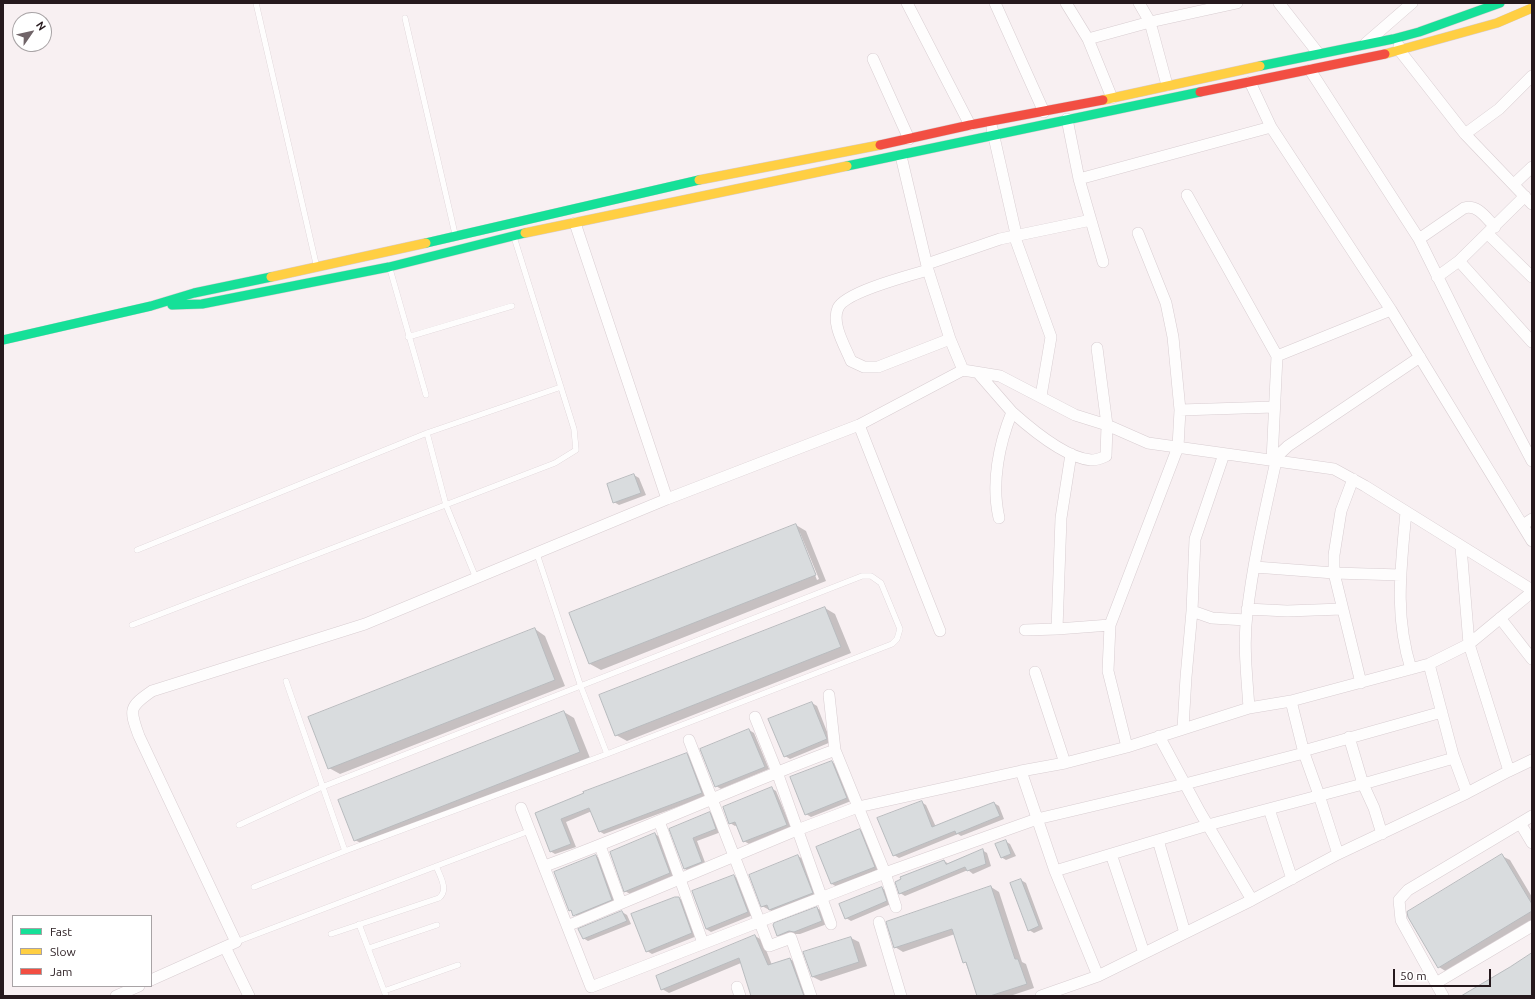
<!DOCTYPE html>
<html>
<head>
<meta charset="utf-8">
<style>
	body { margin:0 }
	#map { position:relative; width:1535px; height:999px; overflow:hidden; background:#f8f0f2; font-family:Ubuntu,sans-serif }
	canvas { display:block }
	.frame { position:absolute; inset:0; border:4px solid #26191d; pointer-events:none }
	.legend { position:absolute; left:12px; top:915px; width:140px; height:72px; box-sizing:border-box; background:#fff; border:1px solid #a8a3a5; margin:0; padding:5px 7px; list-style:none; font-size:12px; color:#26191d }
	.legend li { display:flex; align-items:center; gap:8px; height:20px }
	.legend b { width:20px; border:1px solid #a8a3a5 }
	.north { position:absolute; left:12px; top:12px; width:40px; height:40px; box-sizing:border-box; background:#fff; border:1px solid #a8a3a5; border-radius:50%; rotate:56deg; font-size:11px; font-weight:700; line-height:16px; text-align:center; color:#26191d }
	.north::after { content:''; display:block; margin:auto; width:14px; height:18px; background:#706468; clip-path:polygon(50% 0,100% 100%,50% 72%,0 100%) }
	.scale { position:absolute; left:1393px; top:969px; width:98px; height:18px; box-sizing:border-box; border:2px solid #26191d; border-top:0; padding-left:5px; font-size:12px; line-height:14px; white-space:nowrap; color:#26191d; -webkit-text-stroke:3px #fff; paint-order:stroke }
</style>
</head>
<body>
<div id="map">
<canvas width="1535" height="999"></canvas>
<div class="frame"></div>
<ul class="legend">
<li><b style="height:5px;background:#16e098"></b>Fast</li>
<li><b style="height:5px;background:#ffcf43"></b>Slow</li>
<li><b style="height:5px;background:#f24e42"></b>Jam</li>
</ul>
<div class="north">N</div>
<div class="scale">50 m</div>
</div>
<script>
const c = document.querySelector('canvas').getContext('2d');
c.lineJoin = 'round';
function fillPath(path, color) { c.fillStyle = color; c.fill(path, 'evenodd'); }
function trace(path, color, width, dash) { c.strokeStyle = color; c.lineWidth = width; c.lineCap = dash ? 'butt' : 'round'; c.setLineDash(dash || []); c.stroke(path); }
fillPath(new Path2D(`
	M634,475L639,478L646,495L619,505L614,502L608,484Z
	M796,525L806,531L826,581L601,670L590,664L570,614ZM798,533H800L819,579L817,580Z
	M825,608L835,614L851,653L627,741L616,735Z
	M535,629L545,636L565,686L340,774L329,768Z
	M812,703L817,706L831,742L790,759L785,756Z
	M564,712L574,718L590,758L366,846L355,840Z
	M749,730L754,733L769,769L721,789L716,786Z
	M687,754L692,757L707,796L604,834L599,831L592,811L566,822L576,847L555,854L550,851L536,814Z
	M832,762L837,765L851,801L811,817L806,814Z
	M771,788L776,791L791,827L749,844L744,841L737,825L735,826L730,823Z
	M921,802L926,805L936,827L994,803L999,806L1004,819L961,836L958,834L899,858L894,855Z
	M710,813L715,816L721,832L697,841L706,865L690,872L685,869L671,830Z
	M860,830L865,833L879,869L837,887L832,884L817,847Z
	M655,834L660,837L675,875L630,894L625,891Z
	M1005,841L1010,844L1016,856L1006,860L1001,857Z
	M982,850L987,853L991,866L973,874L968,870L905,896L900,893L944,861L949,864Z
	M596,856L601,859L617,902L579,918L570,910Z
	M798,856L803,859L817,896L775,913L762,906Z
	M1502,856L1510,860L1532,897V920L1447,972L1439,967L1409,916Z
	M734,876L739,879L753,915L711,932L706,929Z
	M1021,880L1026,883L1043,929L1034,933L1029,930Z
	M991,887L999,892L1022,962L1026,964L1034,988L1010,996H978L955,934L903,952L895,947Z
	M882,888L887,891L891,904L851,921L846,918Z
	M679,898L684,901L697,936L652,954L647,951Z
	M817,908L822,911L827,924L800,934H795L783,938L778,935Z
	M622,912L627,915L631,924L588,941L583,938Z
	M755,936L762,940L772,965L790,959L797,963L809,996H752L741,963L669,993L662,989Z
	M851,938L859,942L867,966L821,981L813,977L805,953Z`), '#0003');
const building = new Path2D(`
	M634,474L641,493L613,503L607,484Z
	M796,524L816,575L589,664L569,613Z
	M825,607L841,647L615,736L599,695Z
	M535,628L555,680L328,769L308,717Z
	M812,702L827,739L784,757L768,719Z
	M564,711L580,752L354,841L338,800Z
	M749,729L765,767L715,787L700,749Z
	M687,753L702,793L599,832L589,808L561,819L571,844L550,852L535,813L584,793L583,792Z
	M832,761L847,798L805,815L790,777Z
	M772,787L787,825L743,842L735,822L729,824L723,807Z
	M922,801L932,827L994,802L1000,816L956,834L955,831L893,856L877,818Z
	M710,812L716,829L693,838L702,862L684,869L669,829Z
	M860,829L875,867L831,884L816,847Z
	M655,833L670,873L624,892L610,852Z
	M1006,840L1011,854L1001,858L995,844Z
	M983,849L986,864L967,871L965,867L899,894L895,882L901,879L900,877L944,860L946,864Z
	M1502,854L1532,904V911L1438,968L1408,917L1407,912Z
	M596,855L612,900L573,916L571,910L569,911L554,872Z
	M798,855L813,893L769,910L767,905L761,907L749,875Z
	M734,875L748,912L706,929L692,891Z
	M1021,879L1039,926L1028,931L1010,883Z
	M991,886L1015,959H1018L1027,984L990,996H977L966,962L963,963L952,929L894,948L886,922Z
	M882,887L887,901L845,919L839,904Z
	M675,897H679L692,933L646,952L631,914Z
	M817,907L822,921L794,932L789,931L777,936L773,925L774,923Z
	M622,911L627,921L583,939L578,929Z
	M755,935L768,965L790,958L804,996H751L739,958L661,990L656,976Z
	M851,937L859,962L812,977L803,952Z
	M1532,953V996H1461L1510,967Z`);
fillPath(building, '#d9dcde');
trace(building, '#b8bbbe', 1);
const lane = new Path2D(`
	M256,3L317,268
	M405,18L455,234
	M390,269L426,395
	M408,337L512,306
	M427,433L446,505L476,578
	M137,550L427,433L561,387
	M537,554L581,687L607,754
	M132,625L555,463L576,450L574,429L514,237
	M286,681L345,851
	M239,825L322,787L862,576H871L881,583L900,629L897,639L892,644L607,754L345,851L254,887
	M359,924L386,996
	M331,934L439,898C449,890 440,876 436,866
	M236,942L529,831
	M369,948L437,925
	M384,991L458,965`);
const street = new Path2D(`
	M907,3L970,125
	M995,3L1044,112
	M1066,3L1088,39L1150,22L1167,85
	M1139,3L1150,22L1237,3
	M1279,3L1318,53
	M1088,39L1112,98
	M1366,43L1412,3
	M1399,46L1400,51L1465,134L1532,204
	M873,59L909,139
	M1310,70L1419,239L1480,362L1532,461
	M1250,82L1271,127L1391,310L1532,541
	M1067,119L1079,179L1103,262
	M992,128L1016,234L1014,235L1051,337L1041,396
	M1465,134L1499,109L1532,76
	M901,156L928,270C911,275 845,292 838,308C831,324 845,346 851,361L864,367H878L950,339L928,270
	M1079,179L1271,127
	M1514,184L1532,167
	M1187,195L1277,356
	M1525,196L1459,261L1532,342
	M575,223L667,499
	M1138,233L1166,303L1173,337L1180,410
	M1488,234L1532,277
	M1419,239L1464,208C1478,204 1486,218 1495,227
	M927,264L1000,239L1091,220
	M1437,277L1459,261
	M950,339L963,370L1000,376L1075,415L1107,425L1148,443L1334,469L1365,486L1532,590
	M978,373L1012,412C999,444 991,483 999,518
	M1012,412C1031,429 1065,458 1091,460C1096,460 1102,458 1106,456L1107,425L1097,348
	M859,425L940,631
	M1272,461L1277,356L1391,310
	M1272,461L1288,446L1420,357
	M1406,512C1401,568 1394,615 1411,669
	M1523,525L1532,519
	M1461,547L1469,644
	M1255,567L1334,573V555L1341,511L1353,479
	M1247,609L1287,611L1342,609
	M1192,611L1212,618L1246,620
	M1500,618L1532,659
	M1110,625L1108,671L1127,747L1249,708C1247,677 1243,645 1247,614C1253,562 1265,511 1276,461
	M1057,629L1110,625L1178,447L1180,410L1274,407
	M1025,630L1057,629L1061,518L1071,454
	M1469,644L1532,592
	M1429,664L1453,755L1467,793
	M1035,672L1065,763
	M1361,683L1334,573L1401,575
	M829,695L835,750L885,873L896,907
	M1291,701L1429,664L1469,644L1509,771L1467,793L1338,854
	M1249,708L1291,701L1304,753
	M755,717L777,772L831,924
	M1183,728L1186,677L1192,611L1195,539L1224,454
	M1349,737L1363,784L1454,758
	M689,740L769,946L791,938L811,996
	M1127,747L1065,763L1021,771L1055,871L1098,976L1252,900L1200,812L1159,736
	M1303,751L1442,712
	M1509,771L1532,760
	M521,808L591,987L885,873L1037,819L1185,784L1304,753L1319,795L1338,854L1252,900
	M1269,809L1292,879
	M659,821L703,943
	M1520,823L1532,843
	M1158,840L1185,933
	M600,846L621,903
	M1111,854L1144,953
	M545,866C643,830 738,786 835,750
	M1055,871L1208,825L1363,784L1374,808L1382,834
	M879,922L901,996
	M567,926L797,830L858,807L1021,771
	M225,947L249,996
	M151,980L236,942L139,736C129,709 129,707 152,691L365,624L667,499L859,425L963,370
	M1436,983L1532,926
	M737,987L740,996
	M116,996L139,986
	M1041,996L1098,976
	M1443,996L1401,920L1399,900L1408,890L1532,816`);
const fast = new Path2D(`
	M1260,66L1393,39L1419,32L1500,3
	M847,166L1200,92
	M426,243L699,180
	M172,305L202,304L389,267L525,233
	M3,340L151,306L194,293L271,277`);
const slow = new Path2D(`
	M1385,54L1497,23L1532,8
	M1103,100L1260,66
	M699,180L880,145
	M525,233L847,166
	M271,277L426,243`);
const jam = new Path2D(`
	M1200,92L1385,54
	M880,145L970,125L1103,100`);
trace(lane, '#d8cdd1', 6);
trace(street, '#d8cdd1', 12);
trace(fast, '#d8cdd1', 10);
trace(slow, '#d8cdd1', 10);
trace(jam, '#d8cdd1', 10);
trace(lane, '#fefdfd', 5.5);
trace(street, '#fefdfd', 11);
trace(fast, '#16e098', 9);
trace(slow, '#ffcf43', 9);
trace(jam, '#f24e42', 9);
</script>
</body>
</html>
